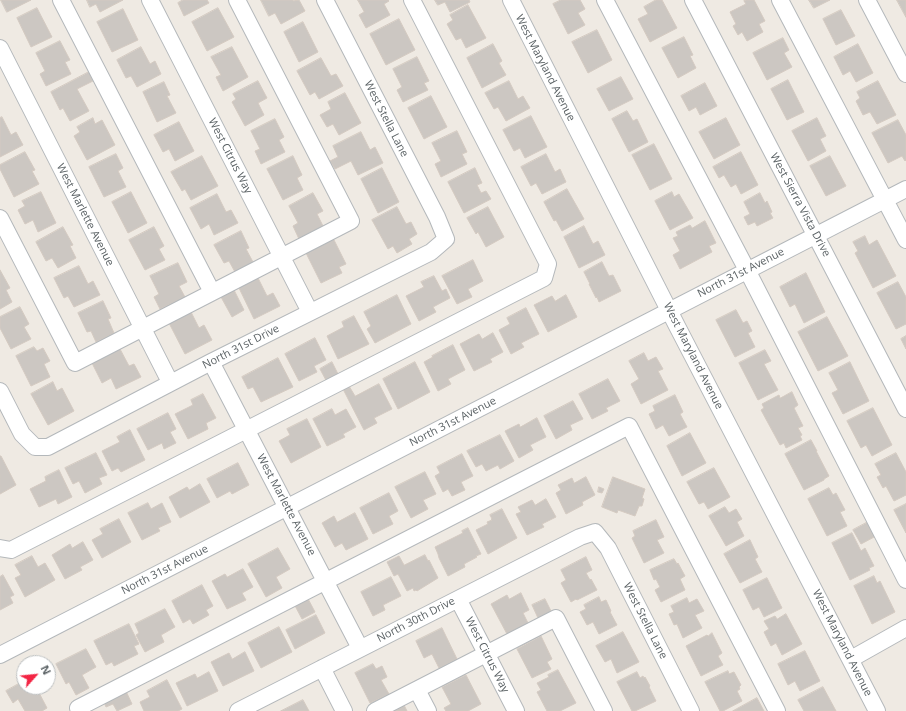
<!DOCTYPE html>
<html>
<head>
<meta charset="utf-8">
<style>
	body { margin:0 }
	#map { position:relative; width:906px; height:711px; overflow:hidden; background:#efeae3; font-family:"Open Sans",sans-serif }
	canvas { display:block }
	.north { position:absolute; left:16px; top:655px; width:40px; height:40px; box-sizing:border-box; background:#fff; border:1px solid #bdc0c1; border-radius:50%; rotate:63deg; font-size:11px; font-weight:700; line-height:16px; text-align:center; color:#5b6265 }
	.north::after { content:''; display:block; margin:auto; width:14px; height:18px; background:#f32544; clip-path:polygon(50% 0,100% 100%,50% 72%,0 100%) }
</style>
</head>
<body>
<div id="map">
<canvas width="906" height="711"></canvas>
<div class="north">N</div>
</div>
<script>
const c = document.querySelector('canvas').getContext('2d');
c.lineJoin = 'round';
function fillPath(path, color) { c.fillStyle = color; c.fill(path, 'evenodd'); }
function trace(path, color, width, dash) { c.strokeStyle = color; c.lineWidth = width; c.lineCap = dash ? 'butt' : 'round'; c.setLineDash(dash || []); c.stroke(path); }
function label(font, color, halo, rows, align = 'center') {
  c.font = font + ' "Open Sans",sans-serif'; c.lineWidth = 3; c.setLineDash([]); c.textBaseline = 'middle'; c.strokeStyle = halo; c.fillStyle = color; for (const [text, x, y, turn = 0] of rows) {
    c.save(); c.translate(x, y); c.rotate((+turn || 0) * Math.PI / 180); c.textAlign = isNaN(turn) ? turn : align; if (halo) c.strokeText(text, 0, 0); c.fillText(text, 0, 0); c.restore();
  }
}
const building = new Path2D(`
	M1,0H31L7,12Z
	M87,0H123L100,12L96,4L90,7Z
	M183,0H207L209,3L184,16L178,3Z
	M261,0H293V1L299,0L305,11L281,24L275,13L269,16Z
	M358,0H388L389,1L384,4L390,15L366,28L359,15L364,12Z
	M435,0H469L470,2L450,12L445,2L438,5Z
	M561,0H580L585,9L578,13L585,25L568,34L553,4Z
	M656,0H662L677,28L650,42L638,19L648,14L644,7Z
	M746,0H754L765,21L759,24L763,32L747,41L742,32L738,35L733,26L736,24L730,12L746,4L744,1Z
	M809,0H830L814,8Z
	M897,0H906V17Z
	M468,5L486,38L466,48L461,38L456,40L447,24L453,20L450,15Z
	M37,8L52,37L31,47L17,18Z
	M218,8L234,37L207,51L192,22Z
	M123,9L138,40L112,52L97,22Z
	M841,10L855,36L836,45L823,19Z
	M399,19L415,50L386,65L370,34Z
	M303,22L318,52L299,62L284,32Z
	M597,30L612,60L588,73L572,42Z
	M684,37L693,55L690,56L696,68L678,78L662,48Z
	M783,38L789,50L784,53L792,67L767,80L753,53Z
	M60,41L70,60L65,62L71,74L46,86L40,74L45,71L36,53Z
	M493,44L502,61L499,63L506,75L482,88L467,58Z
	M858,44L873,73L856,82L850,71L843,75L834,57Z
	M141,47L150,64L155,61L161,74L137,87L131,76L126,78L117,60Z
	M232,47L248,77L223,91L216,77L221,75L211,57Z
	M417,57L429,81L424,83L428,90L403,102L397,90L402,87L393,69Z
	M321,58L331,76L336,74L343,86L319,99L315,92L310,95L297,71Z
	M89,72L93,81L77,89L89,111L70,121L63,108L60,110L51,92Z
	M621,77L633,99L609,111L597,89Z
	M788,80L804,112L787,120L771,89Z
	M258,81L267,98L258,103L264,115L245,126L232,102L236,99L233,94Z
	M509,81L518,99L523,96L530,108L506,121L498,107L494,109L485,93Z
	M878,81L896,115L877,124L870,112L863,115L856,101L860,98L857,92Z
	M164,82L170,95L167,96L176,113L157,122L143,92Z
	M705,83L717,106L700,115L696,107L689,111L681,96Z
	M345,93L361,123L339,135L333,124L327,127L320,115L331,109L328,102Z
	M431,96L447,127L424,139L408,108Z
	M627,111L633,121L637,119L648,142L629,152L612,119Z
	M531,116L547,147L525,158L520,148L514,151L503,130Z
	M2,117L11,135L16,132L23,145L0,157V118Z
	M93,118L95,124L102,120L115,145L87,160L74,136L80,132L77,127Z
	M726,118L740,145L714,159L699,132Z
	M817,118L826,136L820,139L826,151L808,161L792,131Z
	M275,119L284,137L279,140L285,152L261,164L255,151L260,149L251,131Z
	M898,120L906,135V160L905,161L902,156L888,163L872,133Z
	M179,122L194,151L175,161L169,149L163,152L154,135Z
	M457,131L467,152L462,154L467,164L441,177L435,164L441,161L432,143Z
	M361,132L370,150L375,147L383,163L358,175L351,161L335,169L330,161L338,157L333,146Z
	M654,144L672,179L650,190L632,155Z
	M25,152L35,170L32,171L39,184L14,197L0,169V165Z
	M741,152L758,185L741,194L736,184L731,187L724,175L719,178L713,167Z
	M116,154L123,168L118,171L126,187L104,197L89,167Z
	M546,154L555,172L560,169L566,182L542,194L536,183L531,186L521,167Z
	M202,156L218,186L191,200L185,189L182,191L171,172Z
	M293,156L302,175L297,178L303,190L283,200L267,169Z
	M830,156L846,186L826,196L810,166Z
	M382,168L399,202L378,213L361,179Z
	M475,168L482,183L477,185L481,193L486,191L491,199L464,213L448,182Z
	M567,189L584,219L562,231L556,220L554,221L544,202Z
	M41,192L56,223L38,232L33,220L25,224L18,210L25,206L22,201Z
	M131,192L147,223L128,233L112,202Z
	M672,192L674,197L679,194L693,218L670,230L655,201Z
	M313,193L323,211L317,214L323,226L299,239L293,226L298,223L289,206Z
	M760,193L765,203L767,201L772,212L770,213L773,218L757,226L755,222L748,225L744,217L750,214L744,202Z
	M217,194L226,212L231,210L238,223L214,235L209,224L201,229L190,208Z
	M397,207L406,224L411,222L417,234L409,239L412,244L397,253L393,246L388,249L372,220Z
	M488,207L504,237L486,247L478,232L476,234L467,218Z
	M705,221L716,243L709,246L712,252L680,269L673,255L680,251L673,238L678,236L676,232L690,225L692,228Z
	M584,226L593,244L598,241L605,255L579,268L564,237Z
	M63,227L73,245L70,246L76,258L58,268L52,258L46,261L36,242Z
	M154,227L164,246L159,249L165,260L145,270L129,240Z
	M241,231L249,248L246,249L253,262L235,272L229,261L224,263L214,245Z
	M865,236L869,245L877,240L896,276L873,288L855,253L858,251L853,242Z
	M333,238L346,264L339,267L342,273L321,283L305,251Z
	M473,260L483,281L468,289L472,297L457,304L442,276Z
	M602,262L609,276L613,275L621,291L599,302L597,297L596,298L589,284H590L584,272Z
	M178,263L187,282L179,286L185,297L160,309L154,297L159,294L150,276Z
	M79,266L88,284L93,281L100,295L74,307L68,296L64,298L54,278Z
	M0,270L10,288L6,290L12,302L0,309Z
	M806,273L825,312L804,323L795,304L790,307L780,287Z
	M434,276L442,291L446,289L450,298L433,307L436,312L419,321L406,296L424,287L421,282Z
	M258,278L267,296L273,293L280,306L254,319L239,288Z
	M898,282L906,297V324L896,329L877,293Z
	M234,290L244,310L232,317L221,297Z
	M397,295L411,324L375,343L367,329L371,326L364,312Z
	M566,295L577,317L548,332L534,305L552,296L555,301Z
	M103,301L111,318L108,319L114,333L96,342L91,331L87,332L78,313Z
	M20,307L29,324L24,327L31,339L11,349L0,328V317Z
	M526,308L539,334L521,343L524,347L511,354L499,330L510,324L507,318Z
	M736,310L743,323L747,321L752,331L748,333L755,347L735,357L716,320Z
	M191,312L199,328L204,325L212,340L185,354L169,323Z
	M354,316L369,344L338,359L327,336L344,327L342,322Z
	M827,317L848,356L818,371L798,332Z
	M493,333L503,352L490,359L492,362L474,371L460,344L479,334L482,339Z
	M906,336V349L901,339Z
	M315,338L326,360L314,366L317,372L299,381L285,354Z
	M453,345L465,370L448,379L451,384L438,391L424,362L433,357L432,356Z
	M34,347L37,351L43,348L50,361L44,364L50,377L31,386L16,356Z
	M120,349L129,366L134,364L141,377L116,389L111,378L102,383L92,363Z
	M765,350L771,361L764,364L778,390L758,400L739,363Z
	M644,353L648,361L656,357L663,369L658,371L668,390L641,404L631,384L639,379L629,361Z
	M278,358L293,387L261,402L253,387L248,389L242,377Z
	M332,362L340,378L328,384L320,369Z
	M415,362L430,392L398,409L383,379Z
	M850,362L869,401L843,414L832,393L838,390L829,373Z
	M608,379L620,401L606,408L608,411L592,419L579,394Z
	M53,382L57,391L62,388L74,411L48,425L31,394Z
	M379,384L392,409L374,418L377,423L364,430L343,389L349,386L355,396Z
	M792,392L798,405L794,408L803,426L798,428L802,435L800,436L802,440L786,448L784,443L780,445L761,410L764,408L762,404L779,395L780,398Z
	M203,394L216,418L206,423L208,429L188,439L175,414L193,405L191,400Z
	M675,395L683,412L680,414L687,427L669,436L663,425L656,429L649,414L655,411L653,406Z
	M573,401L583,419L570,425L572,430L556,439L544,416Z
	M873,408L892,445L872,456L866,445L861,448L847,421Z
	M332,409L335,415L346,409L356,427L343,434L345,437L327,446L313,419Z
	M168,413L176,429L170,432L176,443L164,449L162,443L148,450L137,429Z
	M537,418L546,437L530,445L533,450L519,458L505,431L519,424L520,427Z
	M307,419L321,447L291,463L279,441L290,435L287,429Z
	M130,430L145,460L121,472L118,468L112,471L102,451L120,442L117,437Z
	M690,433L706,463L682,476L667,446Z
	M500,435L514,461L500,469L498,465L486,471L482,464L476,467L467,451Z
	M811,440L817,451H816L829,476L824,479V480L804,490L785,454Z
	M96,453L107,475L99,478L102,484L85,493L79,481L73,484L65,468Z
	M896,453L906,472V495L894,501L886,486L883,488L877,477L881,475L875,464Z
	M462,454L473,476L461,482L465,490L452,496L448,489L443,492L435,476L440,473L437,467Z
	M0,456H1L16,485L0,494Z
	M238,463L249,485L232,494L230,491L217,498L207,479Z
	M714,468L730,497L708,509L704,502L699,504L687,482Z
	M59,470L72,497L58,504L56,499L39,507L30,489L46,481L45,477Z
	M425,472L436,494L423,500L428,509L411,518L395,487Z
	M586,477L595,495L582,502L583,505L566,514L556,493L561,490L558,485L572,478L574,483Z
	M613,477L645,489L642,498L644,499L642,506H639L635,516L618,510L617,513L602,507Z
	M200,484L210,502L180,518L169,497L187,487L189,490Z
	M599,487L604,489L602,493L598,492Z
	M829,488L833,495L836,493L845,510L840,512L847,526L827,536L808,499Z
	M389,493L398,511L389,516L393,524L373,534L360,508Z
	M546,499L556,517L542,524L544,527L527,535L516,514L521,512L518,507L532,500L535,505Z
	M148,503L151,509L162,503L171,522L158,528L160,531L142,540L128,513Z
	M906,504V533L894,510Z
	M725,507L729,513L736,509L742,519L737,522L744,536L726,546L709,516Z
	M502,509L517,538L488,554L476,530L488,524L487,522L492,520L491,519H492L490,515Z
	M355,513L368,539L346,550L342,543L335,547L322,523L334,516L337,522Z
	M119,519L131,542L102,558L92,540L103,534L100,529Z
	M656,520L664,537L657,540L664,553L644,563L632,538L635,536L633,531Z
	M868,522L876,536L861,544L853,530Z
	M468,528L481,554L476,556L477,557L464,564L465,567L448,576L439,558L438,554L435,547L463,533L462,531Z
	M852,533L861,551L865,548L874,566L869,568L870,570L850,580L832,543Z
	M750,540L758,557L755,559L762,572L740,583L724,554Z
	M83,542L93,560L80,567L82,570L65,579L52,555L70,544L72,548Z
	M278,548L290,569L276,577L282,588L266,597L248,564Z
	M425,555L428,561L429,560L438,578L417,591L416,590L414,591L413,588L407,591L398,574L394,576L387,562L399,556L404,565Z
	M32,556L38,567L45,563L55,580L25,597L15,578L21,575L15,565Z
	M586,557L592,570L586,573L590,580L591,579L597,590L577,600L576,599L571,602L561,583L566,580L561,570Z
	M674,559L677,564L678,563L685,576L680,579L685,590L661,602L655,590L660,587L656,579L654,580L650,570Z
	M243,569L253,587L242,593L246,600L227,609L212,581L225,574L227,577Z
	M3,575L14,595L10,597L13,603L0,610V577Z
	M874,576L877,583L880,581L895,612L872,624L854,586Z
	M391,577L401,596L383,605L385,610L373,616L361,592Z
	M767,578L782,608L764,617L759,607L753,610L743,590Z
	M202,585L213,606L206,610L209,615L193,624L190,619L183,623L172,601Z
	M521,593L529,610L523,613L528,623L507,634L491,604L507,595L509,599Z
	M306,595L315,612L302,619L293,602Z
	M599,597L601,602L606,600L611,611L610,612L617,625L599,634L593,622L587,625L580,612L586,609L584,605Z
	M687,598L689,603L697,599L704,611L695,615L702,628L683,638L677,624L674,625L669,614L674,612L671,606Z
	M545,599L551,611L538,618L532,605Z
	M165,609L175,627L161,635L164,642L145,652L136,635L139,633L135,624Z
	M786,614L802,644L782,655L776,643L771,646L764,632L769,629L764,621L775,616L777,619Z
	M316,615L325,633L295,649L286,630Z
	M129,624L139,644L134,646L138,654L114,666L112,662L106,665L94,641Z
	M279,627L292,652L261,668L248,643Z
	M442,628L457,659L439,668L432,654L424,658L416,641Z
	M623,632L639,662L617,673L611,659L605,662L596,646Z
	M712,633L722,653L718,656L723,665L701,676L686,646L707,635L708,636Z
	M541,636L552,659L547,662L551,669L532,678L517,649Z
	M86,649L96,667L82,675L89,688L76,695L69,682L66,684L56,664Z
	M805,651L820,681L800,691L795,681L788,685L778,664Z
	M245,652L254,671L223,686L211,662L229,653L232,659Z
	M373,664L376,669L382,666L387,677L381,680L389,694L370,703L355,673Z
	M558,670L576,703L560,711H547L537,692L541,690L537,683L549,677L548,675Z
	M728,671L729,674L734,672L741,685L739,687L740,689L737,691L742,701L723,711H720L705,682Z
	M209,672L218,691L187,706L176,683L195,674L197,678Z
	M637,672L640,678L643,676L644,678L645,677L650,686L649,687L656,701L635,711H632L617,682Z
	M466,675L481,704L468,711H446L444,708L451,704L442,687Z
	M167,680L182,709L178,711H144L140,702L150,697L147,691Z
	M24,681V687H36L47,708L42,711H25L18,699L13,703L6,691Z
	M823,687L836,711H804L798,700Z
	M125,689L132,704L117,711L113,704L106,707L103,700Z
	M757,698L764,711H733Z
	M303,700L309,711H281Z
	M404,705L407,711H394Z`);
fillPath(building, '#ccc7c2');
trace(building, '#d4cac1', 1);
const minor = new Path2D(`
	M61,0L212,292
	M150,0L310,312
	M511,0L678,328L877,711
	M605,0L747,270L906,580
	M693,0L906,409
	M780,0L906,240
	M867,0L906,74
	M0,48L170,382
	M0,218L75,363L351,221L237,0
	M211,362L360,648
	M0,391L22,434L35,447H48L211,362L431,252L446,239L437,217L325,0
	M0,548L11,550L544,278L548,264L412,0
	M458,599L516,711
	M0,655L906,189
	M851,659L906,628
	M322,668L344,711
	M417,690L428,711
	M79,711L78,708L629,426L777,711
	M238,711L580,537L595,532L608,548L691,711
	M375,711L556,618L604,711`);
trace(minor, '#b4b8bb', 18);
trace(minor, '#fff', 16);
label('11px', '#5b6265', '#fff', [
	["West Maryland Avenue",545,68,63],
	["West Stella Lane",386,119,63],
	["West Citrus Way",230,156,63],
	["West Sierra Vista Drive",800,205,62],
	["West Marlette Avenue",85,215,63],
	["North 31st Avenue",741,273,-27],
	["North 31st Drive",241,347,-27],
	["West Maryland Avenue",693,356,63],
	["North 31st Avenue",453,422,-27],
	["West Marlette Avenue",286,505,62],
	["North 31st Avenue",165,570,-27],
	["North 30th Drive",416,620,-27],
	["West Stella Lane",645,621,63],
	["West Maryland Avenue",842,643,63],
	["West Citrus Way",487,655,63]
]);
</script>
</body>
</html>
